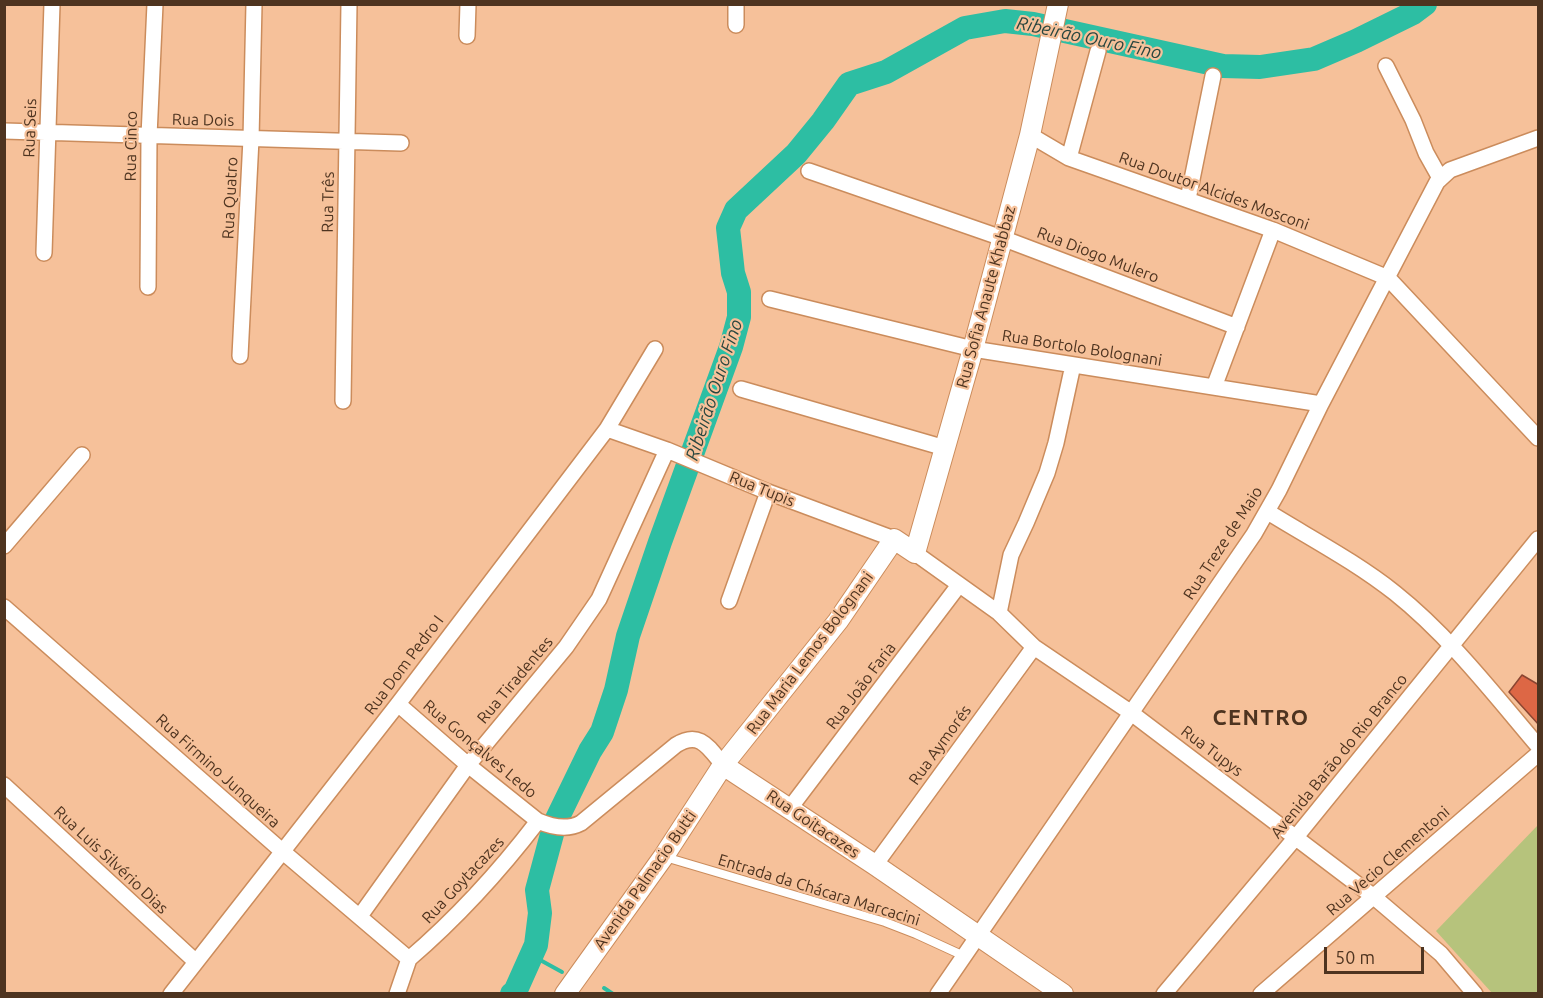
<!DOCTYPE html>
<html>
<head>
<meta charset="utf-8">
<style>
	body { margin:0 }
	#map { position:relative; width:1543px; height:998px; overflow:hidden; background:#f6c19a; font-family:Ubuntu,sans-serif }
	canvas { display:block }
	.frame { position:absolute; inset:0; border:6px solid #4e3420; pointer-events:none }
	.scale { position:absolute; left:1324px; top:947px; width:100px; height:27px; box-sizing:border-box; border:3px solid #4e3420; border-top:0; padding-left:8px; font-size:18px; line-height:21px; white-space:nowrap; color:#4e3420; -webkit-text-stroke:4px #f6c19a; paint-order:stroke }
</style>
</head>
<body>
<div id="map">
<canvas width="1543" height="998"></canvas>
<div class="frame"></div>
<div class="scale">50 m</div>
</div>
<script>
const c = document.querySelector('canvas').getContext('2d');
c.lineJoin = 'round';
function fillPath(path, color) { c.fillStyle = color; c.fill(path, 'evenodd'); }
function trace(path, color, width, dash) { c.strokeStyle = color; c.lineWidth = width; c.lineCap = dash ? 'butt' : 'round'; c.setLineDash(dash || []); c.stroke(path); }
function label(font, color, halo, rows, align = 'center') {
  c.font = font + ' Ubuntu,sans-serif'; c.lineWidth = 4.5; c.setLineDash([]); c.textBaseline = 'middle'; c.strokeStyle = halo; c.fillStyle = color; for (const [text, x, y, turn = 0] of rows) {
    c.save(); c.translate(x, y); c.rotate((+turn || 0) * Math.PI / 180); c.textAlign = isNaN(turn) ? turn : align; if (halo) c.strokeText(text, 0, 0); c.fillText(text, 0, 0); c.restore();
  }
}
fillPath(new Path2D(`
	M1538,825V993H1492L1436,931Z`), '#b6c37c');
trace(new Path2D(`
	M531,955L562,972
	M604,988L613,994`), '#2dbea3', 4);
trace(new Path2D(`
	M512,994L515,992L536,945L540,913L537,890L555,823L590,751L602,732L616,690L628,636L660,542L731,347L739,317V292L733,273L728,228L736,210L796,154L823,121L849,84L886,72L965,28L1005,21L1033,24L1223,66L1260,67L1314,59L1356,41L1413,13L1425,4`), '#2dbea3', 24);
const building = new Path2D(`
	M1522,675L1539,685V725L1509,692Z`);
fillPath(building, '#dd6745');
trace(building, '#8a4531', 1.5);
const service = new Path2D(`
	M665,857L885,922L916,934L964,956`);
const minor = new Path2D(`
	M736,25V4
	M467,36L468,4
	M1386,66L1413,120L1426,153L1440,178
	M4,131L401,143
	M1030,135L1069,158L1273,230L1388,278L1538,438
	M1069,158L1098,51
	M809,171L1002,238L1237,327
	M1188,199L1213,76
	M44,253L52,4
	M148,287L149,136L155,4
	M770,299L973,349L1321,404
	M240,356L251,139L254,4
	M1214,387L1273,230
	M741,389L945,448
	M343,401L349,4
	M607,429L667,450L768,492L894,539
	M1268,512C1310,538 1356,562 1395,593C1449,636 1493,693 1538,746
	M4,546L82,455
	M915,553L999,613L1034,647L1130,712L1374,897L1441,954L1475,994
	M729,601L768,492
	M4,607L282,851L409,959
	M999,613L1011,555L1026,523L1047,473L1056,443L1073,365
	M398,704L468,765L538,821C552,827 568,830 581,823L676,745C700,730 709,748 723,765
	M4,785L195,961
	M790,808L959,585
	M875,865L1034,647
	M360,916L468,765L566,647L599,599L667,450
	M409,959C458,917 499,872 538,821
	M171,994L398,704L607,429L655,349
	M397,994L409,959
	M938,994L1254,534L1279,490L1321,404L1437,182L1450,170L1538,138
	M1164,994L1296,837L1538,539
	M1261,994L1538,754`);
const tertiary = new Path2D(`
	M723,765L875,865L1063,994
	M565,994L664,856L723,765L838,621L894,539L915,553L973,349L1030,135L1058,4`);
trace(service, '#cb8c5c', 10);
trace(minor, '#cb8c5c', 18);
trace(tertiary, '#cb8c5c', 22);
trace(service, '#fff', 8);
trace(minor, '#fff', 15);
trace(tertiary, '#fff', 20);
label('16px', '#4e3420', '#f6c19a', [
	["Rua Dois",203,120,1],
	["Rua Seis",30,128,-88],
	["Rua Cinco",131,146,-89],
	["Rua Doutor Alcides Mosconi",1214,191,20],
	["Rua Quatro",230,198,-87],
	["Rua Três",328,202,-89],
	["Rua Diogo Mulero",1098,255,21],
	["Rua Sofia Anaute Khabbaz",986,297,-75],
	["Rua Bortolo Bolognani",1082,348,9],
	["Rua Tupis",762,489,22],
	["Rua Treze de Maio",1223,543,-57],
	["Rua Maria Lemos Bolognani",810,653,-53],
	["Rua Dom Pedro I",404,665,-53],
	["Rua Tiradentes",515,680,-50],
	["Rua João Faria",861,686,-53],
	["Rua Aymorés",940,745,-54],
	["Rua Gonçalves Ledo",480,749,40],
	["Rua Tupys",1212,751,37],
	["Avenida Barão do Rio Branco",1339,756,-51],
	["Rua Firmino Junqueira",218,771,42],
	["Rua Goitacazes",813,824,34],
	["Rua Luis Silvério Dias",111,860,43],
	["Rua Vecio Clementoni",1388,861,-41],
	["Rua Goytacazes",463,880,-47],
	["Avenida Palmacio Butti",645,880,-55],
	["Entrada da Chácara Marcacini",819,890,17]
]);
label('italic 18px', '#29463f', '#f6c19a', [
	["Ribeirão Ouro Fino",1089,38,12],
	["Ribeirão Ouro Fino",714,390,-72]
]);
c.letterSpacing = '1.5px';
label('bold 22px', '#4e3420', '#f6c19a', [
	["CENTRO",1261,718]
]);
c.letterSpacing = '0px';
</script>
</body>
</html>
